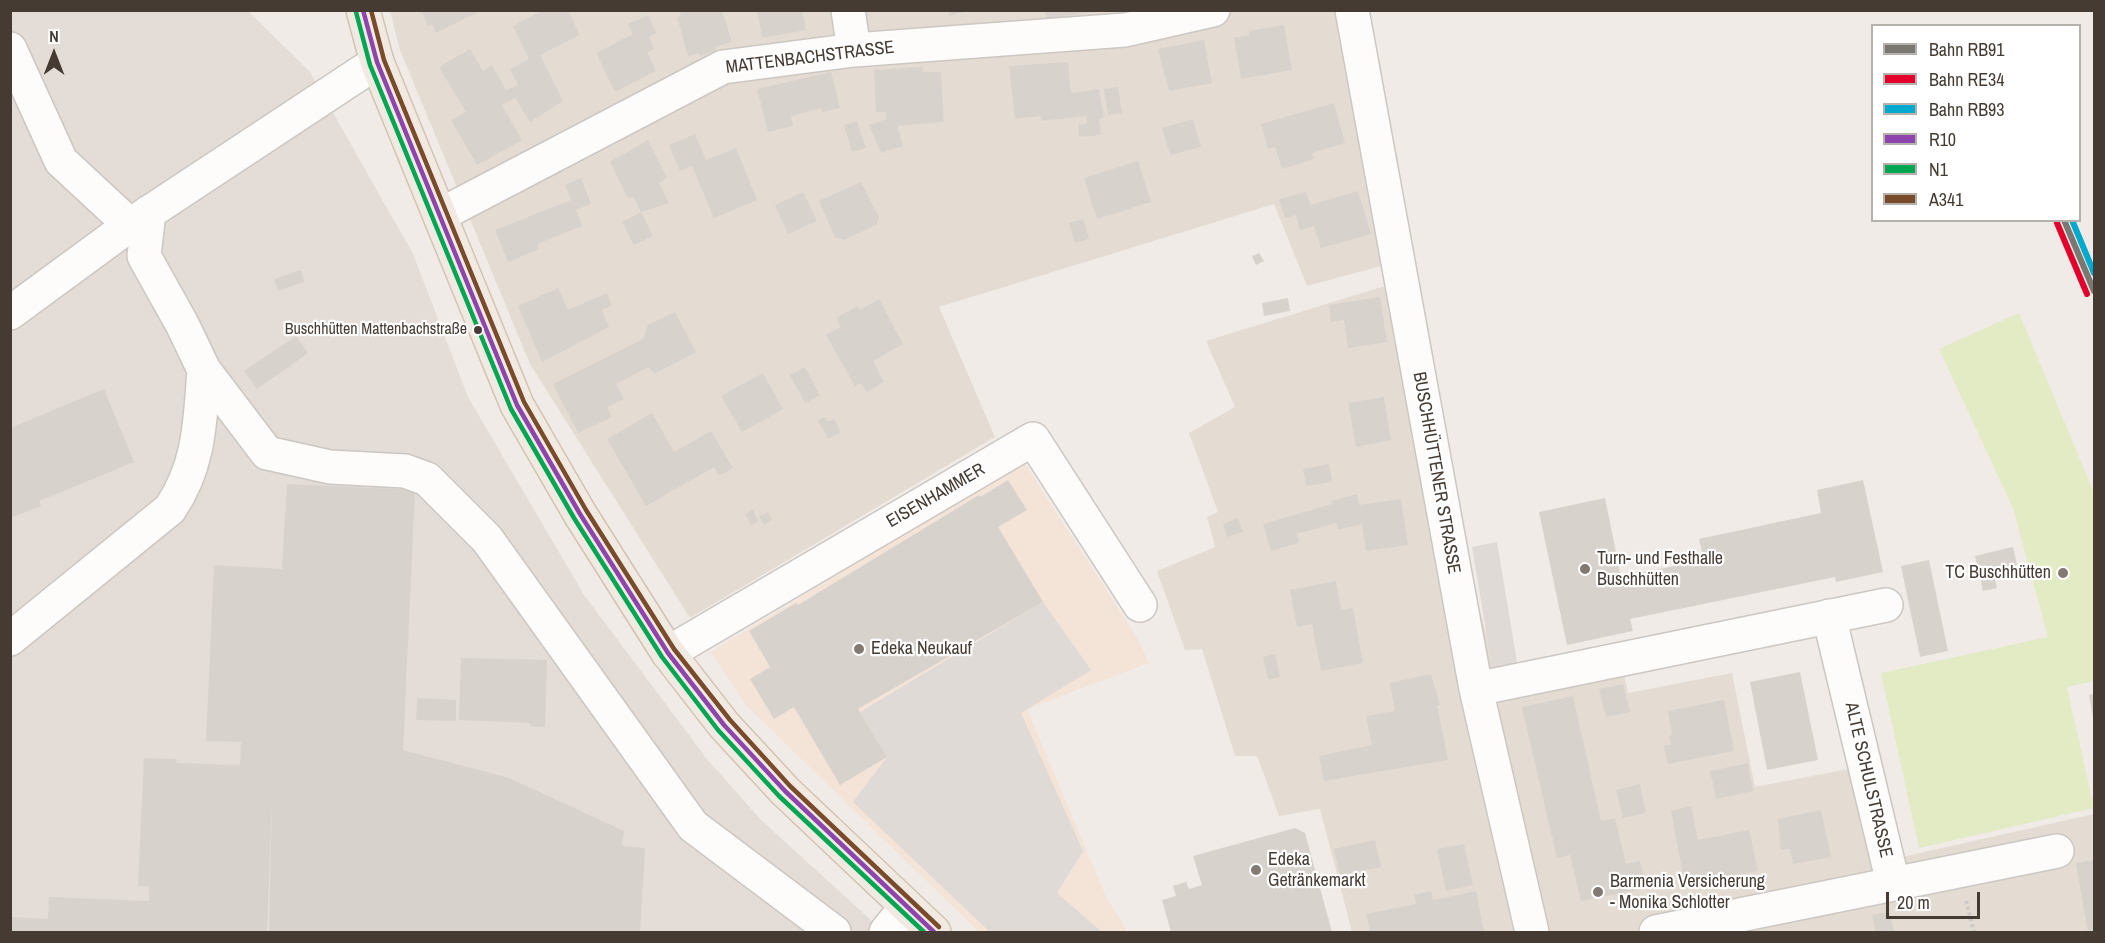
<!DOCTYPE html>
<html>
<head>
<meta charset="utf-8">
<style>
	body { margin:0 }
	#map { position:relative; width:2105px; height:943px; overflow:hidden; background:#f0ebe6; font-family:"Archivo Narrow",sans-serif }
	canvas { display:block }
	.frame { position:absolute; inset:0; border:12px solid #453b33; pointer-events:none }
	.legend { position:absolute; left:1871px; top:24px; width:210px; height:198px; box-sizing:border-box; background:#fff; border:2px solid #b5b1ad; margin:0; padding:8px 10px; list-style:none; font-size:18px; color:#453b33 }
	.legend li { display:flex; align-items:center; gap:12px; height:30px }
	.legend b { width:30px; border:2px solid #b5b1ad }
	.north { position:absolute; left:24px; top:24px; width:60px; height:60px; -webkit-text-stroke:4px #fff; paint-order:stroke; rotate:0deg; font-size:16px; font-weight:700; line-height:24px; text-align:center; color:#453b33 }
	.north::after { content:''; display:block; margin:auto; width:21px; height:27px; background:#453b33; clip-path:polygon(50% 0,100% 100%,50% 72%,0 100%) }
	.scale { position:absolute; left:1886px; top:892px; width:94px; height:27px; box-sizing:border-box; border:3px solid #453b33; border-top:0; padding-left:8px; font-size:18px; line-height:21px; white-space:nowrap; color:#453b33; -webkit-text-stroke:4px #fff; paint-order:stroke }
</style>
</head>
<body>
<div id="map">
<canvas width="2105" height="943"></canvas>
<div class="frame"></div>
<ul class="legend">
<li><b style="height:8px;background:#7b7872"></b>Bahn RB91</li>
<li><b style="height:8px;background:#e4002b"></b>Bahn RE34</li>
<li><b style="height:8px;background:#00a9ce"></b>Bahn RB93</li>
<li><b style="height:8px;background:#8e44ad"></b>R10</li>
<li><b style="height:8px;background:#00a651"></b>N1</li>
<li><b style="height:8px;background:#7a4b2a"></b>A341</li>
</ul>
<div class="north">N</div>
<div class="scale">20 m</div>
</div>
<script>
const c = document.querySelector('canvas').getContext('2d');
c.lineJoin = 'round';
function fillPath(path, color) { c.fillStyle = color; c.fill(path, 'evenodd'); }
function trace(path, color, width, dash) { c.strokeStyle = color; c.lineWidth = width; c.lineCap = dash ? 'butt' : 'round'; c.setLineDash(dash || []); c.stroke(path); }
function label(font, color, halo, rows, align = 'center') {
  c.font = font + ' "Archivo Narrow",sans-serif'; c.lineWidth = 4.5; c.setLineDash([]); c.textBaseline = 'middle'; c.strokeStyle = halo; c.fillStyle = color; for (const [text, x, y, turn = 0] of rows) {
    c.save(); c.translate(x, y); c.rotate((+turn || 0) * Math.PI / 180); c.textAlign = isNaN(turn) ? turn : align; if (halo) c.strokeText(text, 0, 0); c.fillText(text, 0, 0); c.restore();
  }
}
fillPath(new Path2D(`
	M390,11H1338L1385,265L1307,286L1274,204L939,307L995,437L690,618L530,364L400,50Z
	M1388,285L1504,697L1623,670L1628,693L1732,673L1755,787L1848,769L1871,864L2094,814V932H1352L1320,809L1279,816L1257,756H1235L1202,649L1185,650L1157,571L1215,547L1207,517L1218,512L1189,433L1235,407L1206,341Z`), '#e4dcd3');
fillPath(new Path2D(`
	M1023,461L1139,641L1149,663L1027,709L1107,899L1128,932H979L747,706L711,652Z`), '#f4e4d8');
fillPath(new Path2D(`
	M10,11H248L310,72L413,254L468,397L584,595L706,758L761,820L884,932H11Z`), '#e3dcd7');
fillPath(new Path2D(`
	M2019,313L2094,493V681L2067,687L2094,808L1919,848L1881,673L2048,637L2013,508L1939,349Z`), '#e2ebc4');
fillPath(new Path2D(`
	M1497,542L1518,668L1493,672L1472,547Z
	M1043,602L1091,670L1021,713L1083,851L1057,893L1102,932H990L853,802L887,757L860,712Z`), '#dfdad6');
fillPath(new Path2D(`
	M421,10H482L436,33L432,24L428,26Z
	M544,10H568L580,35L540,55L563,101L530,122L515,98L502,105L522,140L477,165L451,120L466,112L439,67L470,49L483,71L492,65L506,90L518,85L510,69L529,59L513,26Z
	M679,10H722L732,42L715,47L716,50L700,56L699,53L688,56L677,17L681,16Z
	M757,10H802L806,30L762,38Z
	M948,10H967V11L949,16Z
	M1045,10H1093V12L1046,19Z
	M648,15L656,33L649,37L654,49L647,52L656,71L615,92L596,53L633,34L628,24Z
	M1284,25L1292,70L1241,79L1234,38L1249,35V31Z
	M1204,40L1212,83L1169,91L1158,49Z
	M1068,62L1071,93L1099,89L1104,118L1099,119L1101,135L1079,137L1078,125L1087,123V116L1041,121L1040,116L1015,119L1009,66Z
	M922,67L923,72H941L944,122L897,126L903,146L881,153L869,125L886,119V112H876L874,70Z
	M831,72L840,108L822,112L821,108L791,116L793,126L768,132L757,89Z
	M1118,87L1122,113L1108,115L1104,89Z
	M1334,103L1345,143L1312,153L1314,159L1282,169L1275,147L1268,149L1261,124Z
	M1193,119L1201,147L1170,155L1162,128Z
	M857,121L866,148L852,152L844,125Z
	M695,134L706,160L736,148L757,200L714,218L692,166L680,171L669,145Z
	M648,140L667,178L659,183L669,203L641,212L633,196L628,198L610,162Z
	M1138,161L1151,202L1097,219L1084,178Z
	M581,178L591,204L576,210L582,226L537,244L539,249L508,262L495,230L571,200L565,185Z
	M861,182L879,217L876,225L844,240L835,237L819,201Z
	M1358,191L1371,234L1321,248L1314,226L1300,230L1296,215L1285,218L1279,199L1306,192L1310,205Z
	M803,192L817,221L788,234L775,205Z
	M641,212L653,236L634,245L622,222Z
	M1083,219L1089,239L1075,243L1069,223Z
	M1259,253L1264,261L1256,265L1252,256Z
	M301,270L304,282L278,291L274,279Z
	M558,288L568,310L607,293L612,306L602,310L609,327L542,362L518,306Z
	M1380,297L1387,342L1348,348L1344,320L1331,322L1329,305Z
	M1288,298L1290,311L1264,316L1262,303Z
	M879,299L903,344L873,361L884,382L867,392L861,383L855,386L826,335L841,327L836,318L858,306L860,310Z
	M675,312L696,352L654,374L649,367L616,384L624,399L607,407L612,417L578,433L553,384L643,339L648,325Z
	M296,336L308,353L257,389L244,371Z
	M805,367L820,395L805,403L790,375Z
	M763,373L783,409L742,432L721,396Z
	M104,389L134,462L39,501L41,506L10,518V428Z
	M1384,397L1391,440L1356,447L1348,403Z
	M652,413L674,452L711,431L733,468L719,476L714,467L646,506L607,439Z
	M825,417L828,422L834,419L841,432L828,439L818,420Z
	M1329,464L1332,482L1306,486L1303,469Z
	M1008,480L1027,510L998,527L1043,602L858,709L887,757L840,785L794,707L774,719L750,679L770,667L749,631L796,603L798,605L979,495L980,497Z
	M1863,480L1883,572L1836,582L1835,577L1630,619L1633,631L1567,645L1539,512L1605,498L1621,577L1704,560L1699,539L1821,513L1817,490Z
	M287,484L415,490L403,750L509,778L624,831L622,846L645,848L640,932H269L272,800L267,932H10V917L48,919L49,897L149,901V886H138L144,758L177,759L176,763L240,765L241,742L206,741L214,565L282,569Z
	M1357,494L1359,505L1401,499L1408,545L1366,551L1362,524L1338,530L1336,523L1297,534L1299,543L1271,551L1263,524L1332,504L1331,501Z
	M753,510L758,521L751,525L745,514Z
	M768,512L772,520L764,525L759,516Z
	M1238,518L1243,532L1227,537L1223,524Z
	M2013,547L2017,565L1993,572L1997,588L1983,591L1975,556Z
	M1929,560L1948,651L1920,657L1901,566Z
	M1336,581L1341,610L1353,608L1363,663L1321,671L1312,624L1297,627L1290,590Z
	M1275,654L1280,677L1268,680L1263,657Z
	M461,658L547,660L545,727L530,726V723L459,720Z
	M1800,672L1818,760L1767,770L1750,682Z
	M1431,674L1440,705H1437L1448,760L1324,781L1319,756L1372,745L1366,716L1395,711L1390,683Z
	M1623,684L1630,712L1606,717L1599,689Z
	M2094,694V717H2093L2089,695Z
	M1573,696L1601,821L1615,818L1626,864L1640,861L1647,888L1581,901L1570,855L1557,858L1522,707Z
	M417,698L456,700V721L416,720Z
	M1724,700L1734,751L1668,764L1664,746L1671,745L1669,736L1672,735L1668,711Z
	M1748,763L1753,791L1716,799L1710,771Z
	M1640,784L1646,813L1623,818L1616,790Z
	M1691,806L1698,840L1749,830L1758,871L1685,886L1671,811Z
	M1821,810L1831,857L1793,864L1790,849L1781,850L1778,819Z
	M1295,828L1305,833L1332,932H1171L1162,900L1176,896L1173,886L1186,882L1189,889L1202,885L1193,856Z
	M1375,840L1381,867L1340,876L1334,849Z
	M1464,844L1473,885L1446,891L1437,849Z
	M2094,860V932H2088L2076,863Z
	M1431,891L1433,900L1476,891L1484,931L1370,932L1366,914L1416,904L1414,895Z
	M1889,912L1894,932H1876L1872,915Z`), '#d8d2cd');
const minor = new Path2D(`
	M848,10L854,50
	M1352,10L1476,689L1532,932
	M10,49L61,161L130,225
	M149,212L144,256L182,324L204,370L267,453L330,467L405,471L427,479L487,539L693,826L834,932
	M440,215L723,67L854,50L1125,30L1213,10
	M10,313L130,225L377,62
	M1829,616L1893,883
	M10,639L170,509C200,465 200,421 204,370
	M668,653L1033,439L1140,605
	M1476,689L1886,605
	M886,932L906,907
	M1656,932L2057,851`);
const major = new Path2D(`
	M363,10L377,62L517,405L580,514L668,653L724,725L785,791L934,932`);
trace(minor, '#ccc7c2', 36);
trace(major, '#d3c4b3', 36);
trace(new Path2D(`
	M1966,901L1974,932`), '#cecac6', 4, [3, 3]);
trace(minor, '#fdfcfb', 33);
trace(major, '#f1eae2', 33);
trace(new Path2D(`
	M363,10L377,62L517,405L580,514L668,653L724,725L785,791L934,932`), '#8e44ad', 4.5);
trace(new Path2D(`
	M356,12L370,65L511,409L574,518L662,657L718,730L779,796L924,932`), '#00a651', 4.5);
trace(new Path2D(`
	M371,10L384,60L524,402L586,510L674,649L730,720L790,786L939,927`), '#7a4b2a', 4.5);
trace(new Path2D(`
	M2064,220L2094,291`), '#7b7872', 6);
trace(new Path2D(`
	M2057,223L2087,294`), '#e4002b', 6);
trace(new Path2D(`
	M2072,220L2094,273`), '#00a9ce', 6);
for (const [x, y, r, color] of [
	[478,330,5,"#453b33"],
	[1585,569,6,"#817972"],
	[2063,573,6,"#817972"],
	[859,649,6,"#817972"],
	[1256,870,6,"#817972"],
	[1598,892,6,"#817972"]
]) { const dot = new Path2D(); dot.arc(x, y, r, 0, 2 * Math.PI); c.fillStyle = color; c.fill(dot); trace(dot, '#fff', 2); }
label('16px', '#453b33', '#fff', [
	["Buschhütten Mattenbachstraße",467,330]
], 'right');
label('18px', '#453b33', '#fff', [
	["MATTENBACHSTRASSE",810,58,-7],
	["BUSCHHÜTTENER STRASSE",1436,473,80],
	["EISENHAMMER",936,496,-30],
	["ALTE SCHULSTRASSE",1868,780,77]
]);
label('18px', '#453b33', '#fff', [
	["Turn- und Festhalle",1597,559],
	["Buschhütten",1597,580],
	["TC Buschhütten",2051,573,"right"],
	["Edeka Neukauf",871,649],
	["Edeka",1268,860],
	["Getränkemarkt",1268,881],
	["Barmenia Versicherung",1610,882],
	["- Monika Schlotter",1610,903]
], 'left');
</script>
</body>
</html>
